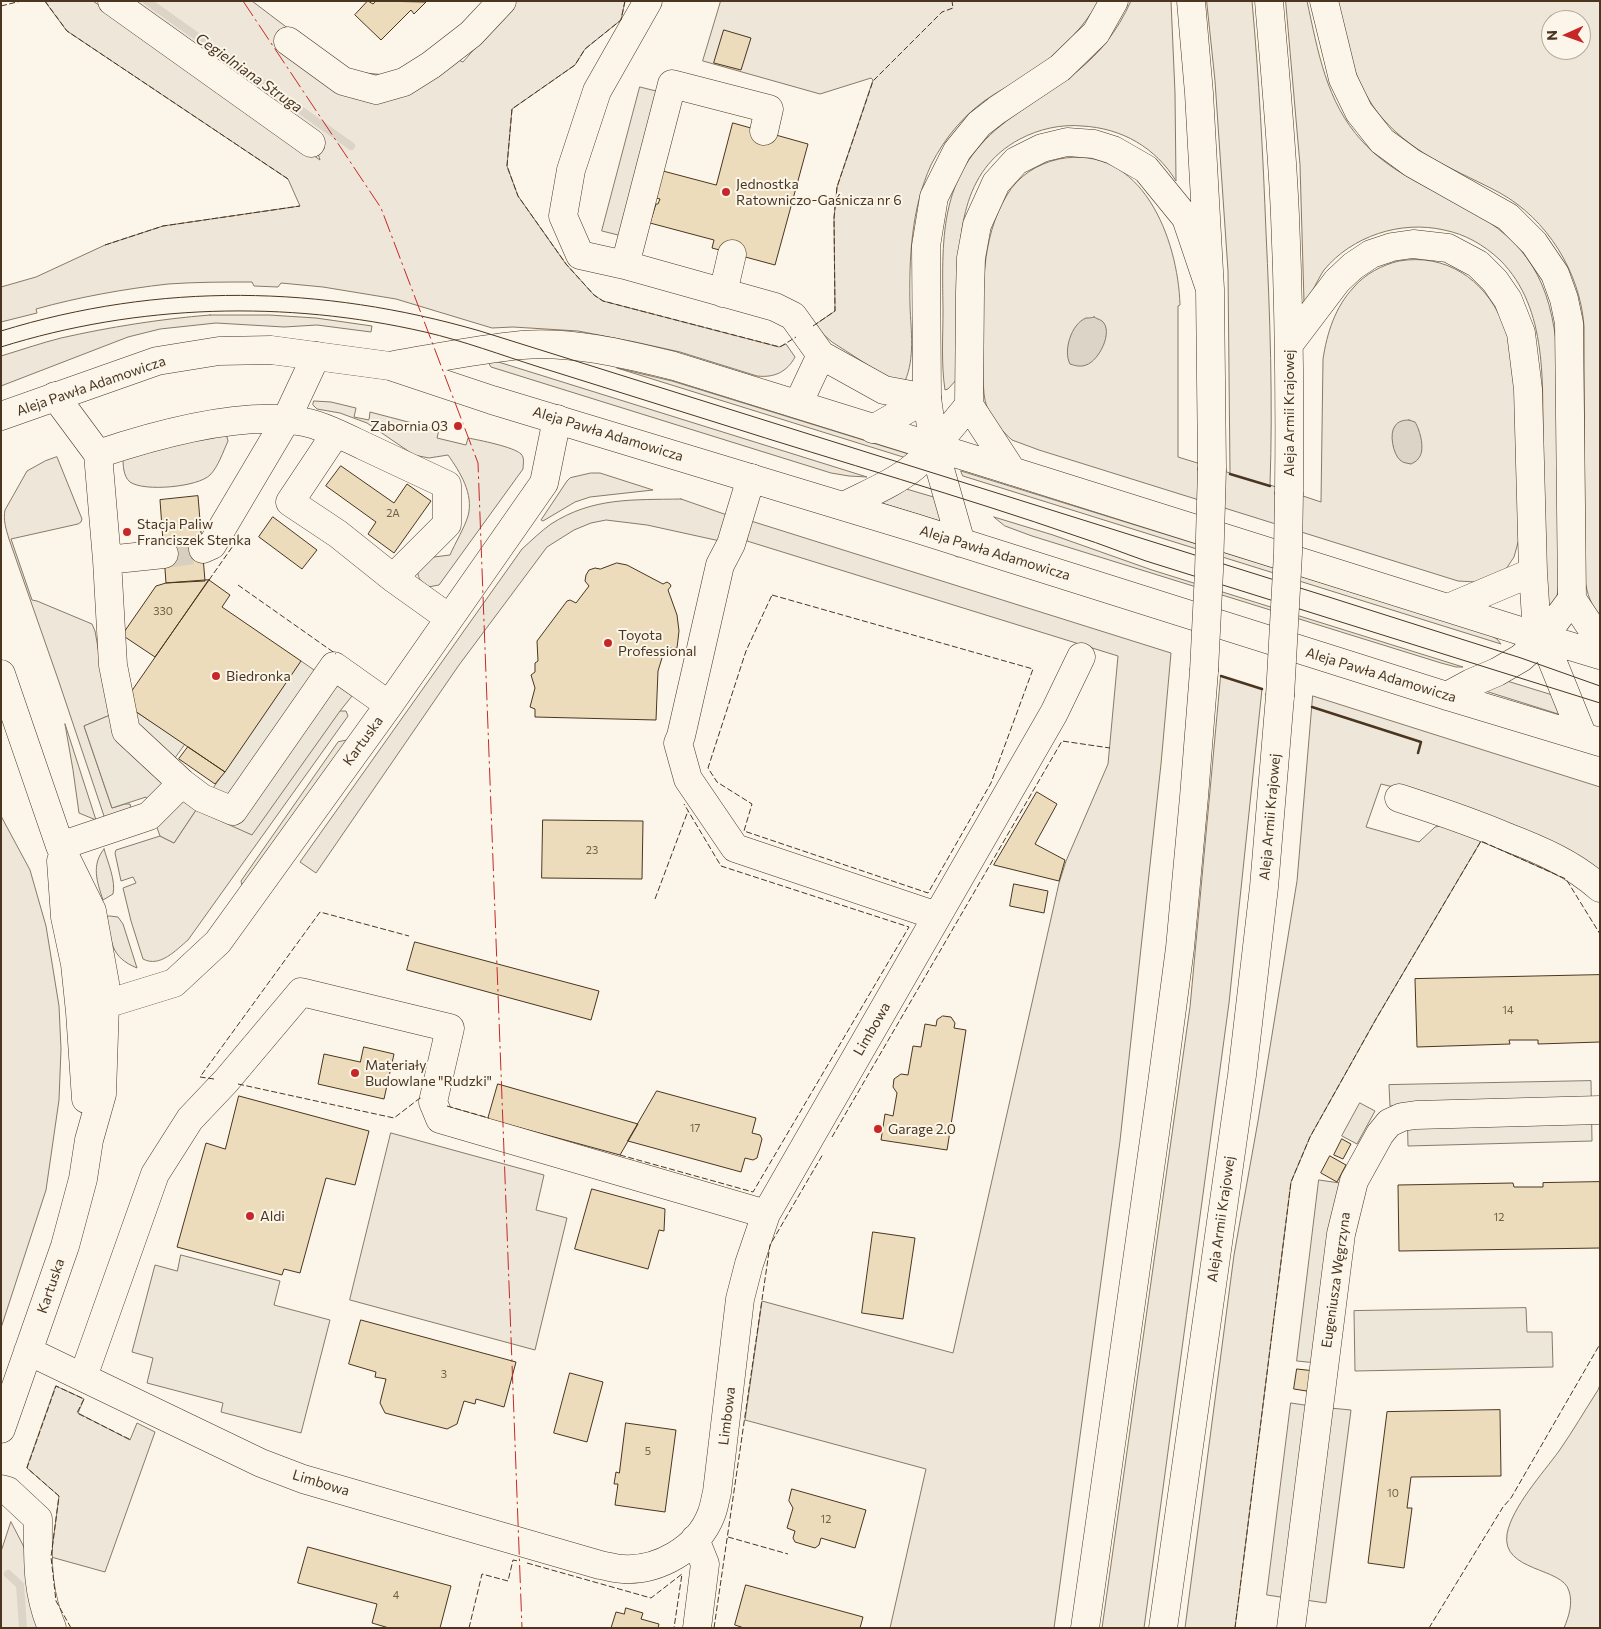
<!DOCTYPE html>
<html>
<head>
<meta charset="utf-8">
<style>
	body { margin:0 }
	#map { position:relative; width:1601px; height:1629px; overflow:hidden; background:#fbf6e9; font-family:Commissioner,sans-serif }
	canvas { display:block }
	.frame { position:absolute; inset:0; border:2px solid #4a3520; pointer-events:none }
	.north { position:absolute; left:1541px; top:10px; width:50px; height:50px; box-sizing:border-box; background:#fbf6e9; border:1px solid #b4a999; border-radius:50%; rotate:268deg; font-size:14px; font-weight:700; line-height:20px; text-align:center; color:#4a3520 }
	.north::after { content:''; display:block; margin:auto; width:18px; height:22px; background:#c62828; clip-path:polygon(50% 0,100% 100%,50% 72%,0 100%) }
</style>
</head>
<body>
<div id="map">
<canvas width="1601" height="1629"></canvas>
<div class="frame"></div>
<div class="north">N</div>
</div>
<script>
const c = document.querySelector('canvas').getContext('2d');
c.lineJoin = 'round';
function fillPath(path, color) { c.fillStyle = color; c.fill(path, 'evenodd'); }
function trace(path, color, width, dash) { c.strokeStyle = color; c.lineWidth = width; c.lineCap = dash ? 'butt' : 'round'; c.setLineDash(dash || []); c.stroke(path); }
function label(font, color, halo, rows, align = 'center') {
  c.font = font + ' Commissioner,sans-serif'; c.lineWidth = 4; c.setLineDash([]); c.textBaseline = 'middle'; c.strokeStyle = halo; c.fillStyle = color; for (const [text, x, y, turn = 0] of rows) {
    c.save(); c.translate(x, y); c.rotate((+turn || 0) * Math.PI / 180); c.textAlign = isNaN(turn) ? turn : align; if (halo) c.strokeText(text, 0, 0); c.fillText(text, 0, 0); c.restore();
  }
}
const green = new Path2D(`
	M45,1H93L320,160L312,134L121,1H252L339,67L365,73L386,75L456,59L463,62L516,1H625L621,20L585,49L575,65L512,109L507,166L518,196L566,264L594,295L603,301L779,347L786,344L795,357C787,372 774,378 757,376L680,352L635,342L578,331L513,327L492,328L396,299L323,287L281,283L278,287L254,286L252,282C224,282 196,282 168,284C124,289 79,297 36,309L37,313L1,322V287L36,277L105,245L163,226L300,206L288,179L67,31Z
	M721,1H1099C1084,26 1064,48 1041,65C1026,77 1009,85 993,95C966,112 945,137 931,165C911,209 909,259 910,306C911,331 915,358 905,381L891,380L832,342L823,334L816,324L835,311L834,218L837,187L873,80L871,78L820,94L703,61Z
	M1131,1H1171L1175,93L1176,181C1156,148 1122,128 1082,126C1061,124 1039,129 1020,139C960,171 959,235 958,295C958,323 957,351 957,379L948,389L945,390C941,364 943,336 943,310C942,233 939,171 1008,120C1062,81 1102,65 1131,1Z
	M1207,1H1252C1259,78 1263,155 1266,232C1270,316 1273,401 1270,485L1321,502L1323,359C1327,333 1335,307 1354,287C1365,274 1382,265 1399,261C1445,253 1484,279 1502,321C1517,355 1515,393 1516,429C1517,466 1518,503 1519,539L1514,557L1506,569L1476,582L1458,581L1039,450L1012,440C1002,431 992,420 987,407C981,393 984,360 983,343C983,294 980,239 1007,195C1018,176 1037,164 1059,159C1142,143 1178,239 1180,305L1178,306V457L1230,473L1228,271L1215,81Z
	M1286,1H1307C1318,51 1326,102 1362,141C1388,170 1423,185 1457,203C1520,236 1547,270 1556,341L1559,583L1556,603L1551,616L1544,590C1544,543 1543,497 1543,450C1542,385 1549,309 1500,260C1484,245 1465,234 1444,230C1401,220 1352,236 1324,270C1317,280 1313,293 1304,302L1300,165Z
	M1333,1H1600V616C1591,605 1587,594 1585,580L1584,326C1580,272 1547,219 1500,193C1457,170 1417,157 1383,119C1354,86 1346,42 1333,1ZM1551,20H1581V50H1551Z
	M210,315H269L316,318L372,326L371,332L317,325L284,327L216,323L160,329L128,337L1,386V356C21,350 41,343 61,338C110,327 160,319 210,315Z
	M492,360L867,477L849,476L831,473L491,367L488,362Z
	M617,368L672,381L915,456L914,460Z
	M314,401L331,402L356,408L354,417L369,420L370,412L439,430L437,438L466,445L468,438C479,440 514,447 521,454C525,458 523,464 523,469L439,585L428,587C414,577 416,570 426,558L450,555C455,543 464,529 468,516C474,494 460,472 448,455L429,458L414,455L367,423L340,413L317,409L313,405Z
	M226,433L228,441C223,452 218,467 210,475C198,487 144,492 130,482C123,476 123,465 123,456Z
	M57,457L82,519L81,522L78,524L11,539L32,600L37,601L92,624L95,631L110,715L84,726L112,808L125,804H130L131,808L105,819L59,682L9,539C6,529 3,520 5,510L27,471L45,461Z
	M961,471L1490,635L1497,639L1501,644L963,476Z
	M591,473H600L653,490L590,497L575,502L543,521L541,520L567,481L570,478Z
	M903,488L937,498L946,523L875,501Z
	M681,499L727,515L720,541L647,525L606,520L591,523L574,530L547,547L459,665L316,873L300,862L522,549C531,541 541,531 551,524C593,497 633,500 681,499Z
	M994,517L1053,535L1152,570L1463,667H1456L1441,663L1032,536L1005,526Z
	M751,521L1171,653L1161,764L1120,1141L1054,1628H890L926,1469L745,1420L762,1301L953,1353L1059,883L1066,861L1108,764L1118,656L747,541Z
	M1221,676L1262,689L1229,1003L1144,1628H1102L1190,1007Z
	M1507,681L1559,697L1574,719L1479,689Z
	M1313,696L1600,787V878L1406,790L1381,784L1366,827L1419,842L1435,827L1452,823L1575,877L1568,882L1566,879L1481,841L1376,1019L1310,1137L1291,1182L1235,1628H1185L1234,1255L1258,1121L1297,881Z
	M340,711H346L348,716L188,940C176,950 160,968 143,959L131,921L123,888L136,883L133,877L121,881L115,853L116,850L160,836L174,843L196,810Z
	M65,724L96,820L79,813L73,770Z
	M1,816L30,870L46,926L59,1006L61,1049L59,1100L46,1190L1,1328Z
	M104,849C108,863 116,881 113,894L103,900C97,882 91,865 104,849Z
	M110,916L118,917L123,924L137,968C110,957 112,942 106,917Z
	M391,1133L544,1175L536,1210L567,1218L535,1350L350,1300Z
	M1600,1385V1628H1564C1569,1616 1573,1603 1569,1591C1563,1567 1501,1572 1507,1534C1512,1507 1543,1473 1559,1451C1573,1431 1585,1410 1598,1390Z
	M56,1386L84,1399L78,1413L130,1440L137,1423L155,1432L105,1572L51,1557L59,1496L27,1468Z
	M11,1522L24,1547L39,1628H1V1552Z`);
fillPath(green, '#ede6d9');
trace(green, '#887966', 1);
const parking = new Path2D(`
	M640,87L660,92L622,236L602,231Z
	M301,661L352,696L340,711L252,835L196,810L174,843L160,836L146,797L112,808L84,726L110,715L135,711L185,744L172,762L212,789Z
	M354,739L244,893L241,881L338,742Z
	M1591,1081L1592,1141L1408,1146L1407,1106H1390L1389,1085Z
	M1360,1103L1375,1111L1357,1144L1342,1136Z
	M1319,1180L1340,1183L1317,1363L1297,1361Z
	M181,1255L280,1281L274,1305L330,1320L301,1433L221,1412L223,1403L147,1383L153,1358L132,1352L155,1265L177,1271Z
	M1526,1308L1527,1332H1552L1553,1367L1355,1371L1354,1311Z
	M1291,1403L1311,1406L1287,1598L1267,1595Z
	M1330,1408L1351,1410L1326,1603L1305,1600Z`);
fillPath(parking, '#ede7d9');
trace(parking, '#887966', 1);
const water = new Path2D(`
	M1094,317C1095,318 1101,320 1102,321C1114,331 1099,361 1086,365C1081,367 1076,366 1070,364C1063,351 1071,324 1086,318C1089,318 1092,318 1094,317Z
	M1409,420L1415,422C1420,430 1426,451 1418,459C1417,461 1413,463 1411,464C1407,463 1403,463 1400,460C1393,454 1389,433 1395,426C1398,421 1404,420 1409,420Z`);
fillPath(water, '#dcd4c6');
trace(water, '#887966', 1);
trace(new Path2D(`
	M147,1L351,146
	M8,1574L20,1585L23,1628`), '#dcd4c6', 8);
const building = new Path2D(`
	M368,1L373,4L376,1L426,2L414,14L411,10L381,40L355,15Z
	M724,30L751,38L741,70L714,63Z
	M733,123L808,144L775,265L712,248L714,240L650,223L656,204H658L660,199L656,198L663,171L716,185Z
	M341,466L394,503L407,484L431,501L394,553L368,534L376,522L326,486Z
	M198,496L205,581L166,583L160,500Z
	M273,517L317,550L302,569L259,537Z
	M617,563L627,565L663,584L667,582L670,584L671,586L668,590L677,615L679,631L677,648H665L658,671L656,720L535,717V709L530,707L535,688L531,675L535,672V663L538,661L537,641L567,601L570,600L576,603L589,586L585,581L586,575L589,570L595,568L600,569Z
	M209,580L155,657L122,635L156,586L166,583Z
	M209,580L230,595L222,607L301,661L225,772L135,711L132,691Z
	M188,747L225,772L215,784L179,759Z
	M1037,792L1057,804L1035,844L1065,860L1059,881L994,865Z
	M543,820L643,821L642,879L542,878Z
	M1014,884L1048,891L1044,913L1010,906Z
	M415,942L599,991L591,1020L407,970Z
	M1600,975V1042L1538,1044V1040H1509L1510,1044L1417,1047L1415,979Z
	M943,1016L951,1017L955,1023L954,1028L966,1030L947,1150L881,1140L885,1114L893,1116L897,1093L893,1087L894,1079L901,1074L908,1075L913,1046L921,1047L925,1024L936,1026L937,1020Z
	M364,1047L394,1054L384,1099L318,1084L324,1054L360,1062Z
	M498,1084L638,1124L620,1155L488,1119Z
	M657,1091L756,1118L752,1133L760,1135L762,1139L757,1158L753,1160L745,1158L741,1172L628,1141Z
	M239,1096L369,1131L355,1185L326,1178L300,1273L284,1269L282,1275L177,1247L206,1143L225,1149Z
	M1342,1139L1351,1144L1343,1159L1334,1155Z
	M1330,1156L1346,1165L1337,1182L1321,1173Z
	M1600,1182V1248L1399,1251L1398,1185L1513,1183L1514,1187H1543V1183Z
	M592,1189L665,1209L664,1231L659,1230L648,1269L575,1249Z
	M873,1232L915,1238L903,1319L862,1313Z
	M361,1320L516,1362L504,1407L476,1399L475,1404L464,1401L457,1424L447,1429L385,1413L380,1403L386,1379L375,1377L376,1372L349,1364Z
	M1297,1369L1315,1371L1313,1392L1294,1389Z
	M570,1373L603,1382L587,1442L554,1433Z
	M1500,1410L1501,1476L1411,1477L1407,1508H1412L1404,1568L1368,1563L1387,1412Z
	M626,1423L676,1430L665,1512L615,1505L618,1484H614L616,1472L619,1473Z
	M792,1489L866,1510L855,1548L821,1538L819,1545L815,1548L795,1542L793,1538L795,1531L787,1528L793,1508L789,1501Z
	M308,1547L451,1586L440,1628H389L372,1623L377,1604L298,1583Z
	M746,1585L863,1617L860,1628H744L735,1625Z
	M626,1608L643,1613L641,1619L659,1624L658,1628H611L616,1612L624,1614Z`);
fillPath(building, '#ecdcbc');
trace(building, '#4a3520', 1);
trace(new Path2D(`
	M164,554L203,549`), '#d8cfc1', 28, [28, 14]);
const minor = new Path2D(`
	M112,1L311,143
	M648,1L597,91L571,170L563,216L580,255L625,265L775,307L793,316L821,355L884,390L927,398
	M288,41L343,81L376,90L404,82L431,65L471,34L502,1
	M625,265L672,84L769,109L764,131
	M723,293L732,254
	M55,396L98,454L107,560L113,665L126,731L182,783L202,798L233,811L334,666L389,705
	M798,404L821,355
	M336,433L290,502L338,534L393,578L449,618
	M98,454C155,435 244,410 304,422C324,426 345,437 364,446C392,459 419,472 447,485V524L393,578
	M751,478L731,544L720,565L681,736L678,743L688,779L735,848L937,916
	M203,549L212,545L286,420L316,356
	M107,560L164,554
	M1,674L60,846L92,911L105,983V1004L102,1094L89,1140L83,1179L65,1246L1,1429
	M1399,798C1436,810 1472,822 1507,837C1541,850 1573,864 1600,888
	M60,846L149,816L182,783
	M61,861L65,917L75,964L80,1012L86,1099
	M80,1012L174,983L218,942L389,705L544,483L557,419
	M28,1351L261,1463L303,1479L600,1565C607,1566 615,1569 623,1569C658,1571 698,1549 711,1515C714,1508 715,1500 717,1492L740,1299L749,1264L766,1214L1054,713L1081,657
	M83,1377L155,1174L190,1119L226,1081L301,992L450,1028L433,1102L440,1119L766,1214
	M1,1489L8,1491L38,1519C38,1559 36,1590 52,1628
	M695,1539L705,1564L697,1628
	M1291,1628L1341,1234L1354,1181L1380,1134L1389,1123L1402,1117L1416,1115L1600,1110`);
const major = new Path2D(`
	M1191,1L1199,93L1210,289L1212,468
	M1269,1C1275,73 1282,144 1285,216C1289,308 1290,400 1289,492
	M1324,1L1343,79L1359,112L1382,141L1412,163L1508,217L1534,243L1555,274L1564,299L1569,323L1572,599L1600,641
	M1290,343L1337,281L1353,266L1371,254L1392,247L1413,244L1448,248L1478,264L1495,281L1508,300L1521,333L1528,389L1533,572L1536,618L1543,638L1583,737
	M394,365C436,358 479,349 522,345C573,341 625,354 674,366L1012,471L1543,638L1600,655
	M1,416L157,361L219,351L271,350L390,366L492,400L915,528L1447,696L1600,742
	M873,429L927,398
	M1012,471L969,405L970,292L971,258L977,225L996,183L1016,161L1042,148L1067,142L1094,144L1113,150L1146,169L1186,218L1210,289
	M844,506C867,494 895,483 915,466C935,448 952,426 969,405
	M961,543L934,448L927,398L926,246L934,197L957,151L979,124L997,110L1060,68L1096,33L1114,1
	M1448,608L1533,572
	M1447,696L1471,683L1497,672L1521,658L1543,638L1572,599
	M1085,1628L1161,1091L1180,948L1194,797L1204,671
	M1163,1628L1242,1075L1264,887L1280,696`);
trace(minor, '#4a3520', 29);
trace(major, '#4a3520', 29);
trace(minor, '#fbf6e9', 28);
trace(major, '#fbf6e9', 28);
trace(new Path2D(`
	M1,331C160,282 321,285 480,331L1332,598L1521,658L1600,686
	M1,347C138,304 286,300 425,332C464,341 501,355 539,367C600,386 660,405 721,424C840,462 961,496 1079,537C1101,544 1123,553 1146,561L1600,703`), '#4a3520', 1);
const majorBridge = new Path2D(`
	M1204,671L1209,571L1212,468
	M1280,696L1288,553L1289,492`);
trace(majorBridge, '#4a3520', 29, []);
trace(majorBridge, '#fbf6e9', 28);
trace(new Path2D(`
	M45,1L67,31L288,179
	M625,1L621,20L585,49L575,65L512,109L507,166L518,196L566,264L594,295L603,301L780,347L796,337
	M1,6L21,1
	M105,245L163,226L300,206
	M813,326L835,311L834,218L837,187L873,81L942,12L953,8L952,1
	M209,580L235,543
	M238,585L336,654
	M772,595L1033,669L991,783L928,893L744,831L752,804L717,782L708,768L746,651Z
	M1360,722L1421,742L1418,753
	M655,899L688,811
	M214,1079L200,1077L320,912L409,936
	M238,1084L394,1118L420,1098L423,1099
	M447,1106L489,1118
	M832,1137L1062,741L1110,748
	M620,1155L753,1192L909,927L721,866L684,804
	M728,1537L788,1554
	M527,1563L651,1598L682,1574L674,1628
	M71,1628L56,1601L51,1557L59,1496L27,1468L56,1386L84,1399L77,1413L131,1440
	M469,1628L482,1574L508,1581L513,1560L518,1561
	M714,1628L770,1245L823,1154
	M1235,1628L1291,1182L1310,1137L1376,1019L1481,841L1566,879L1600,934
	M1429,1628L1503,1507L1511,1498L1600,1344`), '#4a3520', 1, [6, 2.5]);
trace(new Path2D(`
	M1230,474L1270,486
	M1221,676L1262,689
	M1312,707L1421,742L1418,753`), '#4a3520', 2.5);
trace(new Path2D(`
	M243,1L381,208L478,463L522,1628`), '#c62828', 1, [18, 4, 2.5, 4]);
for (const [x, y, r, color] of [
	[726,192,5,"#c62828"],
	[458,426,5,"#c62828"],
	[127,532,5,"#c62828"],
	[608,643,5,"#c62828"],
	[216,676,5,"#c62828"],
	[355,1073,5,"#c62828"],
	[878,1129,5,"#c62828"],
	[250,1216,5,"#c62828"]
]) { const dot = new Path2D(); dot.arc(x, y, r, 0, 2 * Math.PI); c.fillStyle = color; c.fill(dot); trace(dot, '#fbf6e9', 2); }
label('11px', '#725f47', null, [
	["2A",393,513],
	["330",163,611],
	["23",592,850],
	["14",1508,1010],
	["17",695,1128],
	["12",1499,1217],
	["3",444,1374],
	["5",648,1451],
	["10",1393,1493],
	["12",826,1519],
	["4",396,1595]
]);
label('14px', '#4a3520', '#fbf6e9', [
	["Jednostka",736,184],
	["Ratowniczo-Gaśnicza nr 6",736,200],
	["Zabornia 03",448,426,"right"],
	["Stacja Paliw",137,524],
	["Franciszek Stenka",137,540],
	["Toyota",618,635],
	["Professional",618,651],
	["Biedronka",226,676],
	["Materiały",365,1065],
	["Budowlane \"Rudzki\"",365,1081],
	["Garage 2.0",888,1129],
	["Aldi",260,1216]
], 'left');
label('14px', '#4a3520', '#fbf6e9', [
	["Aleja Pawła Adamowicza",91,386,-19],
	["Aleja Armii Krajowej",1289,413,-90],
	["Aleja Pawła Adamowicza",608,434,17],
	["Aleja Pawła Adamowicza",995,553,17],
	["Aleja Pawła Adamowicza",1381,675,17],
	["Kartuska",363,741,-54],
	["Aleja Armii Krajowej",1270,817,-85],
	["Limbowa",872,1029,-60],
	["Aleja Armii Krajowej",1221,1219,-82],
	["Eugeniusza Węgrzyna",1336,1280,-82],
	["Kartuska",51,1286,-71],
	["Limbowa",727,1416,-83],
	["Limbowa",321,1483,17]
]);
label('italic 15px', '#4a3520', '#fbf6e9', [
	["Cegielniana Struga",249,73,35]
]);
</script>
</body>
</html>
